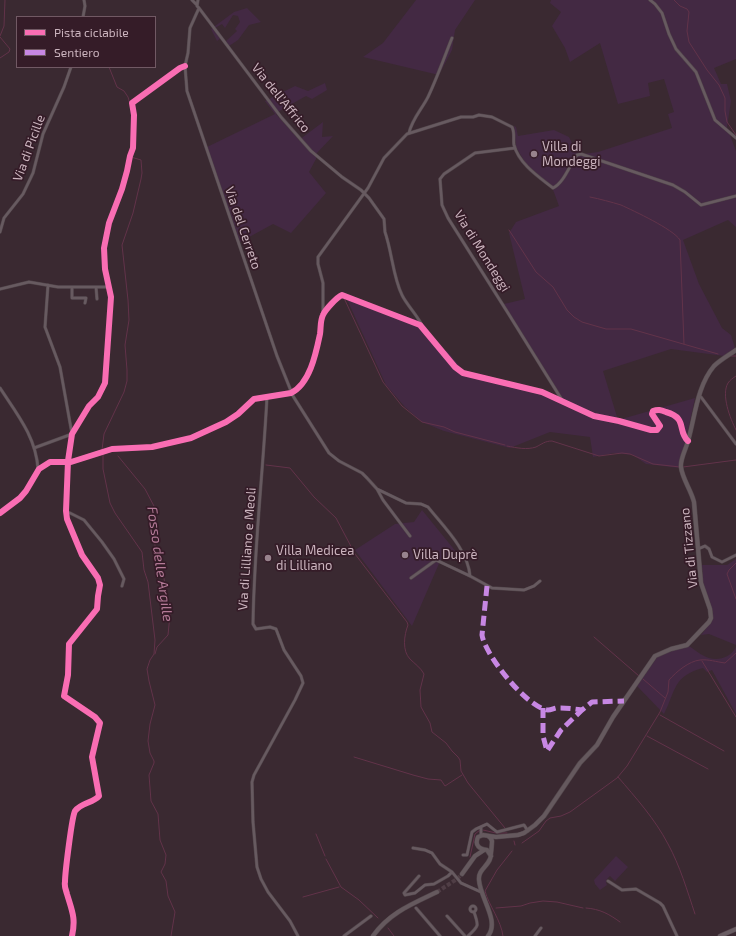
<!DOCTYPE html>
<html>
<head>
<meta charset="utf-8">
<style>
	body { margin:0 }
	#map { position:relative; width:736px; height:936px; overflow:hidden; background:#3a2931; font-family:"Exo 2",sans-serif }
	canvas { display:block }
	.legend { position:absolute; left:16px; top:16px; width:140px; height:52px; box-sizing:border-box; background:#351c28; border:1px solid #715964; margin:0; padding:5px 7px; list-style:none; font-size:12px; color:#cbb4be }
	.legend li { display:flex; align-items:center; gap:8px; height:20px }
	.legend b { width:20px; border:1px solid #715964 }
</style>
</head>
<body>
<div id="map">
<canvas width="736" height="936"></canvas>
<ul class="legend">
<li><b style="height:5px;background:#f96db3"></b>Pista ciclabile</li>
<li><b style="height:5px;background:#c787e3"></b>Sentiero</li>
</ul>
</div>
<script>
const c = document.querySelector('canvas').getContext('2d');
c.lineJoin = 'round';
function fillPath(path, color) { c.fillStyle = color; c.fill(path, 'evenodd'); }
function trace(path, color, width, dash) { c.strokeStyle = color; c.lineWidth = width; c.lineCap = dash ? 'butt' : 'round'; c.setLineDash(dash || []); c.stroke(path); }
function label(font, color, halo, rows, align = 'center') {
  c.font = font + ' "Exo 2",sans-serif'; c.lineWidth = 3.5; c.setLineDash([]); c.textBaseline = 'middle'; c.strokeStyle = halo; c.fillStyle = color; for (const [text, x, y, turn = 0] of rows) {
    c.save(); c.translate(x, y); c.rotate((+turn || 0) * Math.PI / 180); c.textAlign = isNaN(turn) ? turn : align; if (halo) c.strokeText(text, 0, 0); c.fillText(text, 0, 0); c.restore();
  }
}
fillPath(new Path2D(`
	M416,0H475L455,30L452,50L439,75L363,57L383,43Z
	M551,0H736V59L714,68L721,84H727L731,101L727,127L736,151V227L728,220L683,240L699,284L722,328L731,335L735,348L724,356L671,349L603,371L618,420L695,398L680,468L646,464L633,455L614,453L593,457L590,437L550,432L510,448L444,431L422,422L405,407L386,385L345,295L422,322L444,351H447L463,370L535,388L563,400L504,304L525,299L509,233L516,222L559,206L552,187L526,164L516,147L514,126L516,127L518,136L554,130L569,137L575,149L583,154L598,152L672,128L668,114L674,112L664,79L648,83L650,96L618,104L600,43L570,62L565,48L552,26L561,12L550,3Z
	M247,8L261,22L249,25L238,40L226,48L228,44L226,41L237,31L235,29L240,22L238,16L233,15L225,28L222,24L215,28L221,38L217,41L211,29L234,12Z
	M325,83L327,90L312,99L306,96L281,110L276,114L299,140L323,122L322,137L333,136L316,154V159L309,172L326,193L291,233L273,224L240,242L207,147L275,114L265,101L295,86L308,91Z
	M422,510L457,553L451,560L441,559L412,626L355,550L395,524L414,522Z
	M736,559V645L709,634L701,635L711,622L703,583L702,565H727Z
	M689,646C695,650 702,656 709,658C719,661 731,657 736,647V714L712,670L707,672L703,668C673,676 676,690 664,714L637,686L658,656L665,653Z
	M616,856L628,867L615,881L610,876C607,879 605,881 607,885L600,890L595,884L594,880Z`), '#432943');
trace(new Path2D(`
	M674,0L680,6L687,9L689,12L687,31L689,42L707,70L719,85L725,98V111L727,122L736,135
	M0,36L4,26L5,0
	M0,58L9,52L10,49L0,37
	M109,67L117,87L124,91L128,97L132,111
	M128,156L131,150L132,138
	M590,197C600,199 611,202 621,205C634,211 673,229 680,240L684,344
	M509,230L536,272L553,287L567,310L574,317L582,322L606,329H631L718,354
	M344,298L383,382L402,406L422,422L444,427L455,432L505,445
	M731,356H736
	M736,376C733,378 730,380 728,383C721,395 730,418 736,430
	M507,446C517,448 527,450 536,447C542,444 545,441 552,441L599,456L622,453L630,454L653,464L680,467
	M102,450L104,434L124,392L127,381V370L125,345L129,320L128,300L122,245L133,213L141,179L142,173L141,160L131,157
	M103,454V469L110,503L115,513L142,552L144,570L148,582L155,640L154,654L150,660L147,669L149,681L155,705L150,724L148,741L150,753L154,761V763L149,775L151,801L158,814L160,840L166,855L165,864L161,872L166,881L168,896L175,912L171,936
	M118,456L145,489L155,508L153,518V531L155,536V547L161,562L169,606L170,615L168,635L157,647L155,654
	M266,465L290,468L314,497L336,518L355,554L407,622L408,625C404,635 402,651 410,659C415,664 421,668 424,674L420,690L421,707L430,723L432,732L446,743L452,751L458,757L460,760L461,771L468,783L505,828
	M683,467L736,460
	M736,563L729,570L727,574L736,599
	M594,637L639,676
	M702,661L736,717
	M643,679L665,698
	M660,715L724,751
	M647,736L708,769
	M354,757L413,775L428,779L441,780L445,786L462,775
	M618,777C636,798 655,819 668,844C680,866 687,890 695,914
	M483,830L496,833H507
	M316,834L325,856
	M514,841L515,845
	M522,843L539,831L546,821L550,818L561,816L570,812L617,778L627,766L660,712L668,692L669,680C676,672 689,661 700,660C708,659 717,662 725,663L736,653
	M470,857L475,834L480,830
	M326,859L341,887L359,900L378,918
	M303,897L339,887
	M496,908L521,906L530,903L543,901L557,902L583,908
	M586,908C600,909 609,914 620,922
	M388,928L394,936
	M503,936C501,920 489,906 485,891L497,870L512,851`), '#62334a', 1);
trace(new Path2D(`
	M437,892L457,879L462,874`), '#503e46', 4, [4, 2]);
const street = new Path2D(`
	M192,0L197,5
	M198,0L197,6L199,8L190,28L188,53L185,66L187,91L277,356L293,396L329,453L339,461L362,473L367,478L377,489L383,500L410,536
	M650,0L655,4L662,13L669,34L676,49L696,72L715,120L736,138
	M199,8L281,117L311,151L342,177L361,190L369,198L384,219L385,232C392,252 393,277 402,295C406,304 421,320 422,326
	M83,17L85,6L84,0
	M409,133C412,119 422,109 428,97C437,78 444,58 452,38
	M515,148L475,153L444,174L440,179L442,205L448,218L508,313L562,400
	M0,232L4,218L23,194L33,173L43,134L64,87L71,67
	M48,285L45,327L60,367L72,434
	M72,287V298H86L85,303
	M96,287L97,299
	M0,289L29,282L58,287H109
	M323,314V283L318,264V257L368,188L384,158L407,134L461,117H473L479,115L492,117L512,127C515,133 513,139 514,145C519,164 539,177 553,188C564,183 570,164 577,155L581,154L673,185L685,192L701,205L736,196
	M0,388C17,414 36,437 38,469
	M699,396L701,397L736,444
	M267,397C263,473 254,548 253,624L256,629L270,627L276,629L284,650L301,676L303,683L295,700L254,775L252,782L253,822L257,867L261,879L268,892L290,921L298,936
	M34,448L72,434
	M377,489L406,503L421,504L428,507C444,527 468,550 470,576
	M66,511L84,520L102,542L114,559L124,579L122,586
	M698,549L705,546L709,549L712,557L722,562L736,555
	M411,578L436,560L470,576L492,588L524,590L534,586L540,581
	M481,835V827
	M413,848L425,850L432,853L440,864L452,872L461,883L481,892
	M463,855H467L472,832L476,829L487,824L497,832L524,825L528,831
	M419,876L404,893L405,895L415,893L425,885L434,884L448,876L452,872
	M608,881L622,890L636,889L660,903L663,906L677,936
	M470 909a3 3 0 1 1 6 0a3 3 0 1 1-6 0Z
	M416,908L440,936
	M447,916L465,936
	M72,936C76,918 72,911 67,894C66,890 64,886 65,882C65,873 72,816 75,811C81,803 93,803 99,796L92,757L100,723L95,717L64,696L68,675L69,644L97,609L98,596L100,585L98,578L82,555L67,519L66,511L68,461L72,434L89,406L98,397L105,383L111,297L105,269L104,248L109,223L122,189L127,171L130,156L133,148L134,115L132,103L180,68L185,66
	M344,936L371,916
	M468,936C479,926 479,926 474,912
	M535,936L541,928`);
const secondary = new Path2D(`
	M0,513L20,498L26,491L39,469L50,462H71L112,449L152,447L191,438L226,422L238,414L254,399L291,393C310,384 316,353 320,334C321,328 320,321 323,315C325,310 337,297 342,295L420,325L455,367L463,373L542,392L594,416L619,421L651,430H657L660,426L652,414L653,411C658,409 661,410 666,412C688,418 677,431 688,441
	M488,836C490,837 491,838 492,841C492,842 491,857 490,859C487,867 478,870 479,880C480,898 500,921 488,936
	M491,856L487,850C480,849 474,846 478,837L483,835L496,837L518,835L524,833L535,825L544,816L580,763L597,745L613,717L655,656L671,649L687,645L709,622L711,618L710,609L701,583L694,502C691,490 682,478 681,467C680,459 686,449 688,441C695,417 697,386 714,366C720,360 729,355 736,350
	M462,874L475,856L484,850
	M373,936C389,913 412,904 437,892`);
const primary = new Path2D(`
	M720,936L736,929`);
trace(street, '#52464b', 3.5);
trace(secondary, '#52464b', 5);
trace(primary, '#56474e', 5);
trace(street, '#675a60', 2.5);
trace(secondary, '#65595e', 4);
trace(primary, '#695c62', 4);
trace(new Path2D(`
	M487,586L482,635C485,655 527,708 548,710C552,710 556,707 560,708C568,708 575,709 582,710L592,702L624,701
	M543,708V736L547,751L561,730L582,710`), '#c787e3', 5, [10, 5]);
trace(new Path2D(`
	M0,513L20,498L26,491L39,469L50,462H71L112,449L152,447L191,438L226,422L238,414L254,399L291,393C310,384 316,353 320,334C321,328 320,321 323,315C325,310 337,297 342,295L420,325L455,367L463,373L542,392L594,416L619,421L651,430H657L660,426L652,414L653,411C658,409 661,410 666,412C688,418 677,431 688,441
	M72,936C76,918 72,911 67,894C66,890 64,886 65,882C65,873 72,816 75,811C81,803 93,803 99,796L92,757L100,723L95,717L64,696L68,675L69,644L97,609L98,596L100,585L98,578L82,555L67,519L66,511L68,461L72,434L89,406L98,397L105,383L111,297L105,269L104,248L109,223L122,189L127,171L130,156L133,148L134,115L132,103L180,68L185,66`), '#f96db3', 6);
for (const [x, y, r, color] of [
	[534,154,4,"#98838d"],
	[405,555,4,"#98838d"],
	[268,558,4,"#98838d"]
]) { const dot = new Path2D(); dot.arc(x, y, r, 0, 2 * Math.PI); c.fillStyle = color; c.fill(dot); trace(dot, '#351c28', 1.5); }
label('13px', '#cbb4be', '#351c28', [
	["Via dell'Affrico",281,98,51],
	["Via di Picille",29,148,-70],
	["Via del Cerreto",243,228,71],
	["Via di Mondeggi",482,251,58],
	["Via di Tizzano",689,548,-96],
	["Via di Lilliano e Meoli",247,549,-86]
]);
label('13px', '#cbb4be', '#351c28', [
	["Villa di",542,147],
	["Mondeggi",542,162],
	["Villa Medicea",276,551],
	["di Lilliano",276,566],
	["Villa Duprè",413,555]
], 'left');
label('italic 14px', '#b47a97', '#351c28', [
	["Fosso delle Argille",160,564,82]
]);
</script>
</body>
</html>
